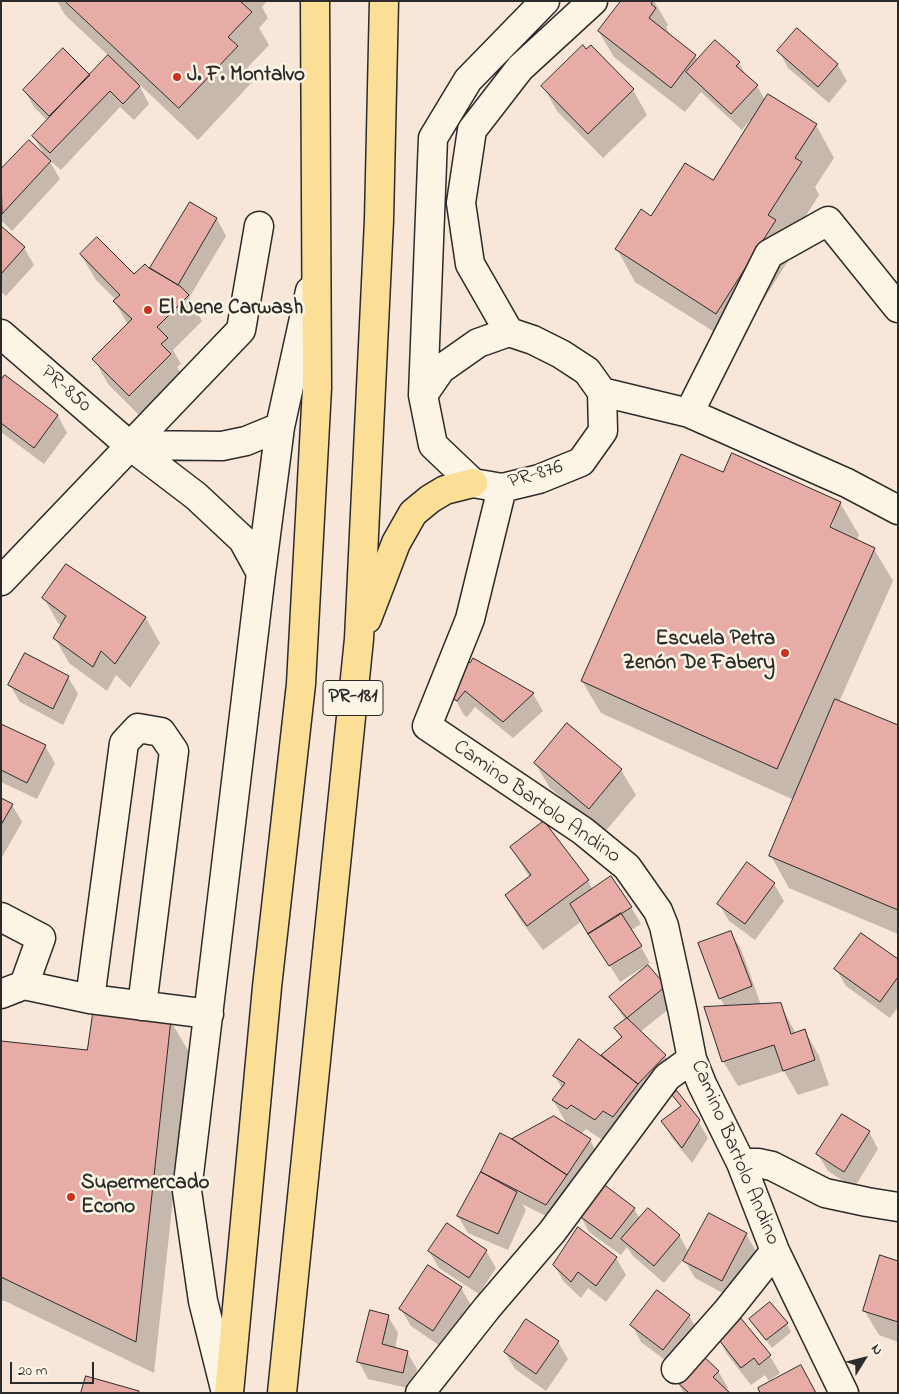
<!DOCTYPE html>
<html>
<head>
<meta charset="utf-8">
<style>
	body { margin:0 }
	#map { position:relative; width:899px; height:1394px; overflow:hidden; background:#f8e6d8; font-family:"Indie Flower",sans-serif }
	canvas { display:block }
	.frame { position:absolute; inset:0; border:2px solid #2b2b2b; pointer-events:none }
	.north { position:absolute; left:839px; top:1334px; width:50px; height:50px; -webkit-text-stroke:4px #fcf5e5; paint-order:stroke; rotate:54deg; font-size:14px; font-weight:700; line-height:20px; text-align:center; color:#2b2b2b }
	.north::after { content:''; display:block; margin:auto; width:18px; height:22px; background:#2b2b2b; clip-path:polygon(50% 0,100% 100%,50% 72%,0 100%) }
	.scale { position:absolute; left:10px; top:1362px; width:84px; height:22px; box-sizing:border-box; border:2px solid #2b2b2b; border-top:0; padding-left:6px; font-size:15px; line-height:18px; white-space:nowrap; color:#2b2b2b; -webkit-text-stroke:4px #fcf5e5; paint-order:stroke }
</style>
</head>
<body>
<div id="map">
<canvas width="899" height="1394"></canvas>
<div class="frame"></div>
<div class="north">N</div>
<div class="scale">20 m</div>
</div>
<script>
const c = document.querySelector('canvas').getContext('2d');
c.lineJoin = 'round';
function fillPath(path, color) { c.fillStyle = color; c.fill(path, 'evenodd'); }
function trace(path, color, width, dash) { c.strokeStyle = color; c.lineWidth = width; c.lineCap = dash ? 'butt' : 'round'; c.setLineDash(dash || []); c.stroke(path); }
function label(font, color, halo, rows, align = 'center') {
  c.font = font + ' "Indie Flower",sans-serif'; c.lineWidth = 5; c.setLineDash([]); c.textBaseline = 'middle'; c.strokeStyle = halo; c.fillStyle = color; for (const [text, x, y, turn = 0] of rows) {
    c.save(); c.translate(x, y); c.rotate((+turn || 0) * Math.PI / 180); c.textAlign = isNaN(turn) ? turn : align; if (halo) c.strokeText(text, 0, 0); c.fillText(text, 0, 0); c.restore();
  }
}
fillPath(new Path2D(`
	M57,1H267L262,7L268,18L259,28L269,45L248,67L255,79L198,140L138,83L149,104L134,120L120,107L61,170L49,160L60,179L12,231L1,220V171L45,156L33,136L48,121L34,107L24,90L90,77L109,56L65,15Z
	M622,1H654L668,25L666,27L670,34L669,35L695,56L698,60L739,63L747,77L757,86L765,100L816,125L834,158L815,187L819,195L788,244L793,253L735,345L635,282L617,249L652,218L713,182L752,121L750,120L742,130L701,92L685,112L614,57L599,32Z
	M586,51L633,90L647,115L603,158L557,111L543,86Z
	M779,51L837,64L847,81L829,103L788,68Z
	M191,203L217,219L226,236L189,298L202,321L173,350L181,364L177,367L185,380L144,420L108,384L94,359L128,325L115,302L116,300L96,280L81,255L134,276L154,273L152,268Z
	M1,228L24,248L34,265L6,296L1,292Z
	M5,377L58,416L67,433L44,464L1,432V382Z
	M724,474L840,503L859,535L856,541L874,549L893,581L839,702L898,727V934L789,888L771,856L794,800L601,713L582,681ZM831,521H834L828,534Z
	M44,598L146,618L160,643L130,688L116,675L107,691L69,663L55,638L62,626L58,623Z
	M474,659L533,694L543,711L513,738L475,707L467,717L464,715L454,697L470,664Z
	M68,677L78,694L63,725L20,702L10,685Z
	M1,725L45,746L55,763L37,799L1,782Z
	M535,763L621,770L636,795L604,833L550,788Z
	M1,800L12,805L22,822L1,859Z
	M511,847L588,881L593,890L631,907L641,924L631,930L650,963L647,965L665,987L675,1004L640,1032L665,1056L675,1073L610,1145L586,1129L581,1134L590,1140L599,1157L556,1221L522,1204L526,1210L508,1250L468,1233L458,1216L483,1172L512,1140L568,1126L553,1100L562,1088L555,1076L606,1061L602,1056L622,1039L616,1029L626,1020L621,1014L611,997L646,968L645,966L620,982L582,921L543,950L521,921L506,896L530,878Z
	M774,884L784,901L755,940L729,921L719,904Z
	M731,933L741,949L761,1005L780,1004L796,1034L805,1031L819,1056L829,1085L798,1095L784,1071L738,1086L723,1061L725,1007L720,998Z
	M898,961V1007L890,1018L846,986L836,969Z
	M170,1020L189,1052L154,1373L5,1301H1V1042L88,1051Z
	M674,1095L698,1121L708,1138L692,1163L672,1138L662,1121L681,1107Z
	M869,1132L878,1149L854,1188L828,1171L818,1154Z
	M634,1209L640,1219L679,1235L689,1253L746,1234L756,1251L732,1298L695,1278L684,1259L664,1283L633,1256L627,1247L621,1255L589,1232L580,1215Z
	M429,1251H486L496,1268L479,1294L439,1268Z
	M616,1258L626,1275L606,1302L588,1288L581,1298L564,1282L554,1265Z
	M898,1262V1342L879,1335L864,1310Z
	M461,1288L471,1305L443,1348L411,1326L401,1309Z
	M388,1316L398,1333L395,1349L407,1352L417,1369L412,1389L368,1379L359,1362Z
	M689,1316L699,1333L673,1366L641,1342L632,1325Z
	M738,1317L770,1356L780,1373L769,1381L765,1375L751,1385L727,1354L718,1337Z
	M751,1319L787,1324L791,1332L772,1348L755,1327Z
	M558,1342L568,1359L546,1391L515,1369L505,1352Z
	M718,1371L728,1388L726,1390L729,1393H684L676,1380Z`), '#0003');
const building = new Path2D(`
	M65,1H240L252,12L228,37L238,46L179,108Z
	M621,1H653L651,4L656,8L649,18L696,55L671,88L598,31Z
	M797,28L838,64L818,87L777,51Z
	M715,40L740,62L736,66L758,85L731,114L686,72Z
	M583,45L586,49L591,45L634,89L588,134L541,86Z
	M63,48L90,75L49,116L23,90Z
	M108,55L140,86L123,104L110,91L50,153L32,136Z
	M768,94L817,124L795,158L802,162L768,215L776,220L716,314L615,249L641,209L651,216L685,163L713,180Z
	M29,140L51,161L2,214L1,169Z
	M190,202L217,218L178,285L150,268Z
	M1,226L25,247L1,274Z
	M97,237L134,274L145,264L149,268L180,286L189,295L157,327L168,338L161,344L171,354L129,396L92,359L132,319L113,301L120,295L80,254Z
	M5,375L58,415L34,448L1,423V380Z
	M732,453L841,502L830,527L875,548L777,769L581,681L681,454L723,472Z
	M66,564L146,617L115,664L101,651L93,667L53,638L66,616L42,598Z
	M25,653L69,676L53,709L8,685Z
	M463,657L470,663L473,658L534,693L503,722L465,691L457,701L452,698Z
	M835,699L898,725V910L769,856Z
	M567,723L622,769L589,809L534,763Z
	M1,724L46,745L27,783L1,770Z
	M1,798L13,804L1,825Z
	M544,821L589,880L527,926L505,895L531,875L510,847Z
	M747,862L775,883L745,924L717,904Z
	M611,876L632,907L588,934L570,904Z
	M621,913L642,946L609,966L588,934Z
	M731,931L752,986L719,999L698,943Z
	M861,933L898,959V977L880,1002L834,969Z
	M648,965L666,986L627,1018L609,997Z
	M781,1003L791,1034L805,1029L815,1060L783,1071L774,1045L722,1062L704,1007Z
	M93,1014L171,1019L136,1342L1,1277V1041L87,1050Z
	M627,1018L666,1055L638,1084L601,1055L622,1037L614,1028Z
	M579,1039L638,1084L613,1117L603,1111L595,1120L571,1105L567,1109L552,1100L565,1083L553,1076Z
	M677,1091L700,1120L682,1148L661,1121L681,1106L672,1095Z
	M842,1114L870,1131L844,1172L816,1154Z
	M554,1116L591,1139L567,1175L512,1139Z
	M500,1133L512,1139L567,1175L546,1205L481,1172Z
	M481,1172L517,1192L498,1234L457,1216Z
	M602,1183L635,1208L611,1239L578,1215Z
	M648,1208L680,1235L654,1266L621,1239Z
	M709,1213L747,1233L722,1281L683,1261Z
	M447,1223L487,1250L469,1278L428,1251Z
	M578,1227L617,1257L596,1286L578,1272L571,1282L553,1265Z
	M880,1255L898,1261V1322L863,1311Z
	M428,1265L462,1287L433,1331L399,1309Z
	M657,1290L690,1315L663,1350L630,1325Z
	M770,1302L788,1323L766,1340L749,1319Z
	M370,1310L389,1315L382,1344L408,1351L403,1373L357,1362Z
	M739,1316L771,1355L759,1365L754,1358L741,1368L716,1336Z
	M526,1319L559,1341L536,1374L504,1352Z
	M700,1353L719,1371L713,1377L730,1393H689L675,1380Z
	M801,1365L816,1393H760L758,1388Z
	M86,1376L139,1391V1393H81Z`);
fillPath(building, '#e7aca5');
trace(building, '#2b2b2b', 1);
const minor = new Path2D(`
	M509,332L533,340L561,354L587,371L602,392L603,431L581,462L539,479L502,488L473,483L433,445L423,395L441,369L478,343Z
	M509,332L470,264L461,203L472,130L520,68L593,1
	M1,334L129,445L196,496L243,540L261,573
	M602,392L689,413L847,483L898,510
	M423,395L433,138L468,80L545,1
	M689,413L769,254L828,221L898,308
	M129,445L222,446L246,441L280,427L310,291
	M502,488L470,619L427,726L583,831L627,867L658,911L664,926L683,1013L692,1059L702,1084L741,1163L775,1251L844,1393
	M1,581L241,330L259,226
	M1,917L41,938L24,985L1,994
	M24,985L90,999L209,1014
	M90,999L124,743L138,728L161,732L174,751L142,1006
	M741,1163H758L772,1166L825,1193L867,1202L898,1207
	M676,1369L728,1310L775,1251
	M226,1393L203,1301L187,1191L261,573L280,427
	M420,1393L487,1308L552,1232L667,1077L692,1059`);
const major = new Path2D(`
	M367,619L396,543L413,513L430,499L445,490L473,483
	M229,1393L267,987L301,684L317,388L315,1
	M282,1393L359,639L379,220L384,1`);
trace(minor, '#2b2b2b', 31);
trace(major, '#2b2b2b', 31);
trace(minor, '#fcf5e5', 28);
trace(major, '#fbdf96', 28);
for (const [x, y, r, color] of [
	[177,77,5,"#c8321e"],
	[148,310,5,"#c8321e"],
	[785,653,5,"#c8321e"],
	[71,1197,5,"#c8321e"]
]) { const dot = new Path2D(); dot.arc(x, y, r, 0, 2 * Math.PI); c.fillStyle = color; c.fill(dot); trace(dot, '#fcf5e5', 2); }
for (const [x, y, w] of [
	[353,698,60]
]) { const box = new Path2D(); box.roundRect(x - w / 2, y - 17.5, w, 35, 4); c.fillStyle = '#fcf5e5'; c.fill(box); trace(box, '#2b2b2b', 1); }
label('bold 20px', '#2b2b2b', null, [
	["PR-181",353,698]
]);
label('bold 21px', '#2b2b2b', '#fcf5e5', [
	["J. F. Montalvo",187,77],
	["El Nene Carwash",158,310],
	["Escuela Petra",775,641,"right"],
	["Zenón De Fabery",775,665,"right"],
	["Supermercado",81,1185],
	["Econo",81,1209]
], 'left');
label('21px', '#2b2b2b', '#fcf5e5', [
	["PR-850",65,390,41],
	["PR-876",536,476,-17],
	["Camino Bartolo Andino",536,803,35],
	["Camino Bartolo Andino",734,1153,67]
]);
</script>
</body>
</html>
